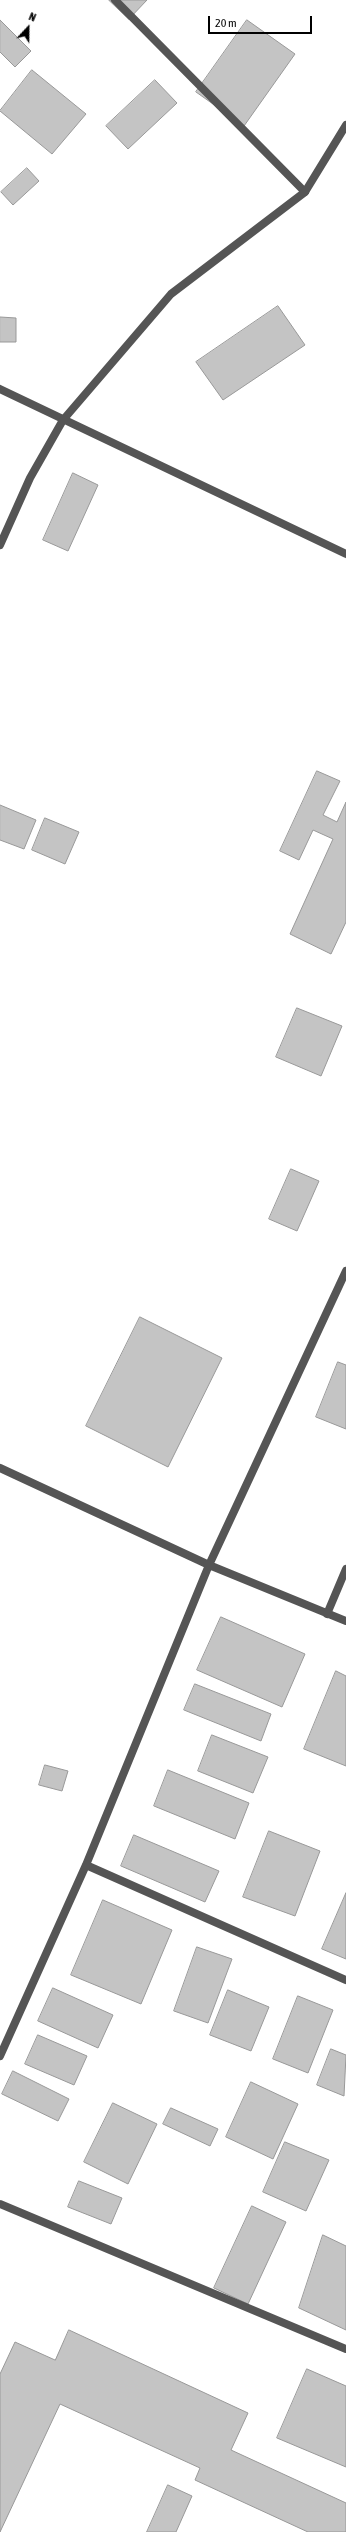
<!DOCTYPE html>
<html>
<head>
<meta charset="utf-8">
<style>
	body { margin:0 }
	#map { position:relative; width:346px; height:2532px; overflow:hidden; background:#fff; font-family:"Asap Condensed",sans-serif }
	canvas { display:block }
	.north { position:absolute; left:8px; top:8px; width:40px; height:40px; -webkit-text-stroke:3px #fff; paint-order:stroke; rotate:22deg; font-size:11px; font-weight:700; line-height:16px; text-align:center; color:#000 }
	.north::after { content:''; display:block; margin:auto; width:14px; height:18px; background:#000; clip-path:polygon(50% 0,100% 100%,50% 72%,0 100%) }
	.scale { position:absolute; left:208px; top:16px; width:104px; height:18px; box-sizing:border-box; border:2px solid #000; border-top:0; padding-left:5px; font-size:12px; line-height:14px; white-space:nowrap; color:#000; -webkit-text-stroke:3px #fff; paint-order:stroke }
</style>
</head>
<body>
<div id="map">
<canvas width="346" height="2532"></canvas>
<div class="north">N</div>
<div class="scale">20 m</div>
</div>
<script>
const c = document.querySelector('canvas').getContext('2d');
c.lineJoin = 'round';
function fillPath(path, color) { c.fillStyle = color; c.fill(path, 'evenodd'); }
function trace(path, color, width, dash) { c.strokeStyle = color; c.lineWidth = width; c.lineCap = dash ? 'butt' : 'round'; c.setLineDash(dash || []); c.stroke(path); }
const building = new Path2D(`
	M109,0H147L129,19Z
	M0,20L31,51L15,67L0,52Z
	M247,20L295,54L244,126L196,92Z
	M32,70L86,114L52,154L0,111Z
	M155,80L177,103L128,149L106,126Z
	M27,168L39,181L13,205L1,192Z
	M278,306L305,345L223,400L196,362Z
	M0,317L16,318V342H0Z
	M73,473L98,485L68,551L43,540Z
	M317,771L340,781L323,815L337,822L346,802V922L331,954L290,934L333,839L313,830L299,860L280,851Z
	M0,805L36,820L24,849L0,840Z
	M45,818L79,832L65,864L32,850Z
	M297,1008L342,1026L321,1076L276,1057Z
	M291,1169L319,1181L297,1231L269,1219Z
	M140,1317L222,1358L168,1467L86,1426Z
	M338,1362L346,1365V1429L316,1417Z
	M221,1617L305,1654L282,1707L197,1670Z
	M336,1671L346,1676V1766L304,1749Z
	M195,1684L271,1714L261,1741L184,1710Z
	M212,1735L268,1757L253,1793L198,1771Z
	M45,1765L68,1771L62,1791L39,1785Z
	M168,1770L249,1803L235,1839L154,1806Z
	M269,1831L320,1851L295,1916L243,1897Z
	M134,1835L219,1871L205,1902L121,1866Z
	M346,1893V1959L322,1949Z
	M103,1900L172,1930L141,2004L71,1975Z
	M197,1947L232,1959L208,2023L174,2011Z
	M53,1988L113,2015L98,2048L38,2021Z
	M228,1990L269,2007L251,2051L210,2035Z
	M298,1996L333,2010L308,2073L273,2059Z
	M38,2035L87,2056L74,2085L25,2064Z
	M331,2049L346,2055L344,2096L317,2085Z
	M13,2071L69,2099L58,2121L2,2094Z
	M251,2082L298,2104L273,2159L226,2137Z
	M113,2103L157,2124L128,2184L84,2162Z
	M171,2108L218,2129L210,2146L163,2124Z
	M285,2142L329,2160L306,2211L263,2192Z
	M79,2181L122,2198L111,2224L68,2207Z
	M252,2206L286,2222L248,2304L214,2288Z
	M323,2235L346,2246V2330L299,2308Z
	M69,2330L248,2413L231,2450L346,2503V2532H308L195,2480L200,2468L60,2404L0,2532V2374L15,2342L55,2360Z
	M307,2369L346,2386V2467L277,2438Z
	M168,2485L192,2496L176,2532H147Z`);
fillPath(building, '#c4c4c4');
trace(building, '#999', 1);
trace(new Path2D(`
	M115,0L305,192
	M0,389L346,554
	M346,1271L209,1565L346,1621
	M0,1468L209,1565L86,1865L0,2056
	M327,1614L346,1569
	M86,1865L346,1980
	M0,2204L346,2349`), '#555', 8);
trace(new Path2D(`
	M0,545L30,478L63,420L171,294L305,192L346,125`), '#555', 8);
</script>
</body>
</html>
